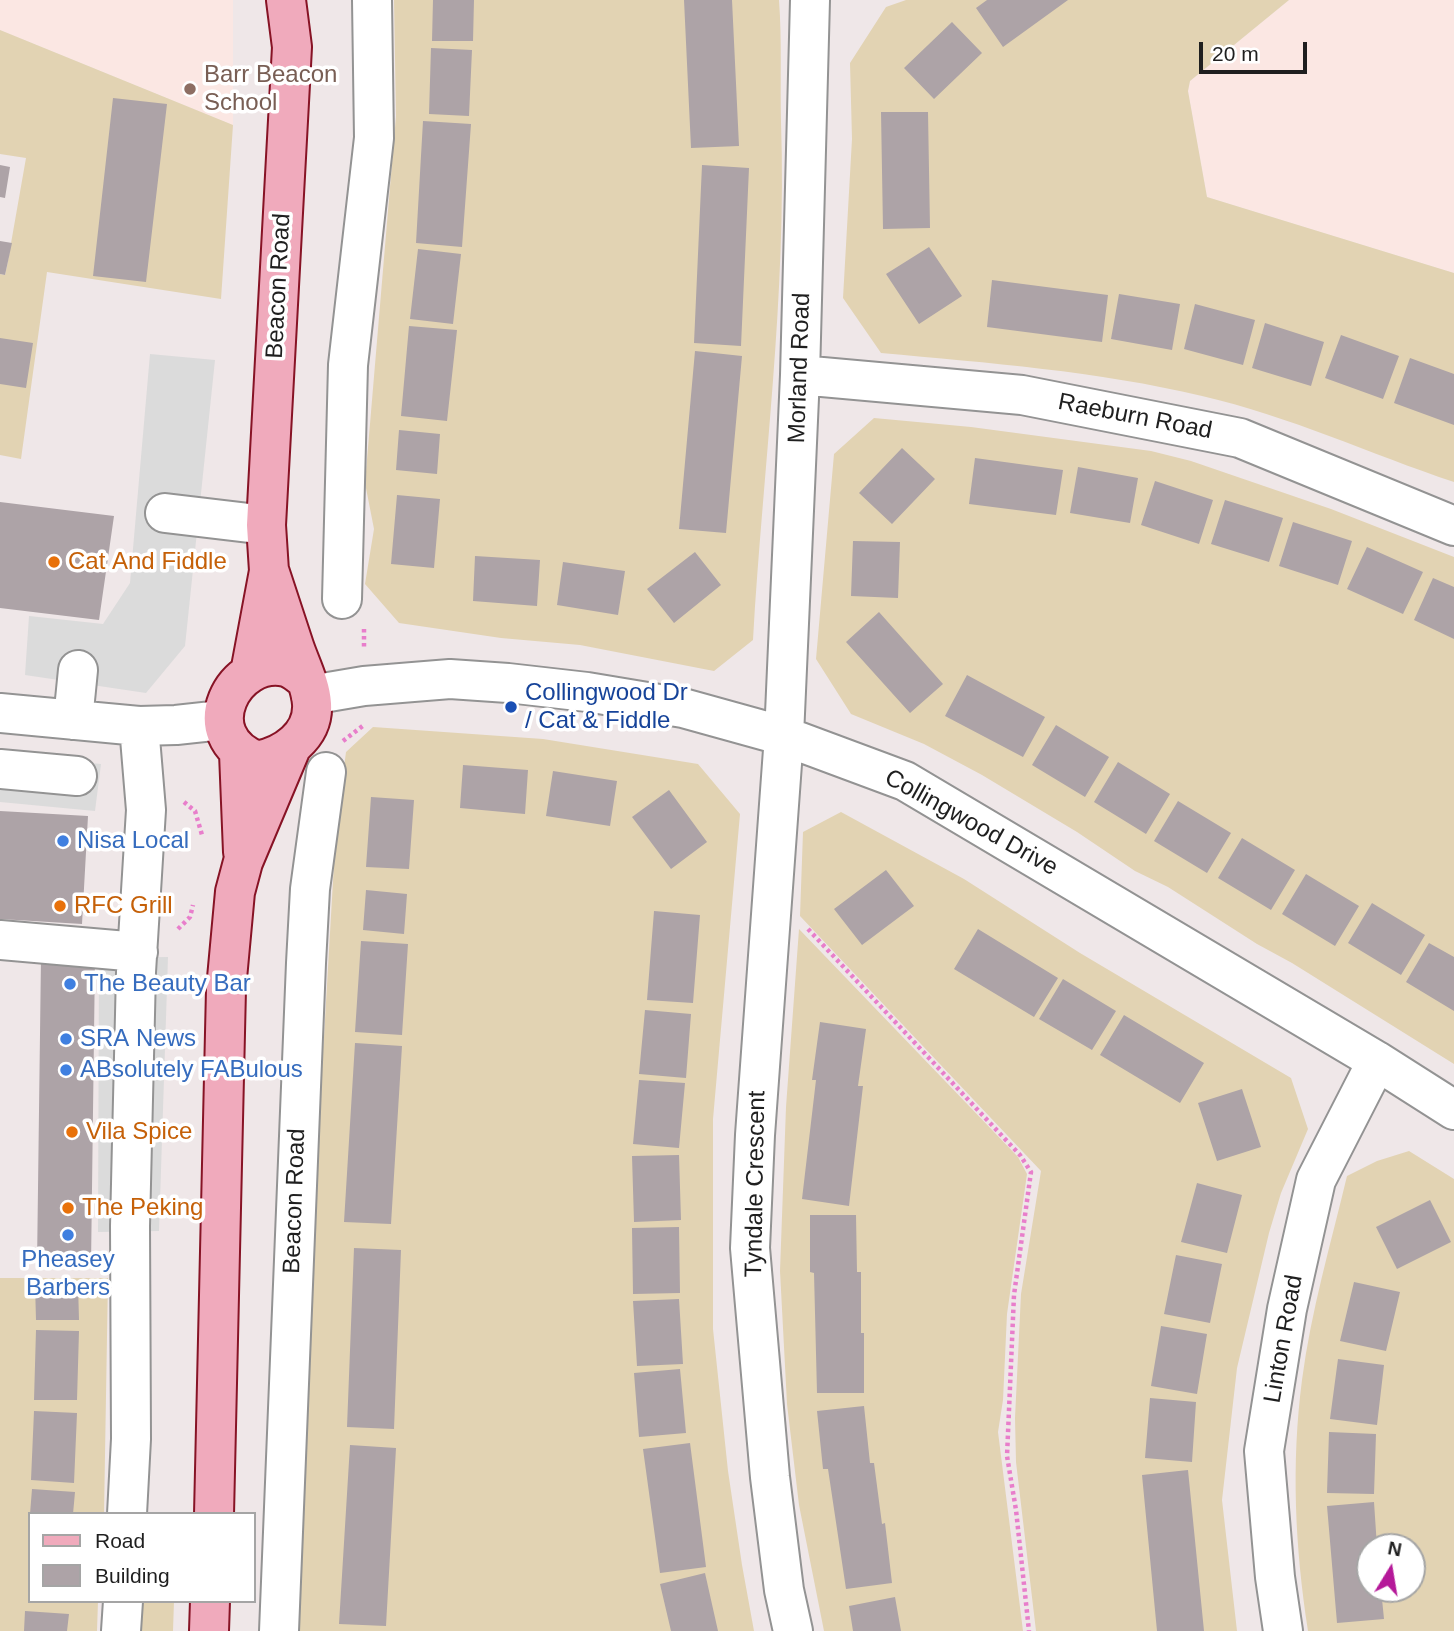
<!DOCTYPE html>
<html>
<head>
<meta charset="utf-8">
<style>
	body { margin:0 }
	#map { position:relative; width:1454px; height:1631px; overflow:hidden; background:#efe7e8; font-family:Helvetica,sans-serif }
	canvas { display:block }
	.legend { position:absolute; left:28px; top:1512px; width:228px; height:91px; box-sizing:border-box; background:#fff; border:2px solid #a5a5a5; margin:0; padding:9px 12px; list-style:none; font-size:21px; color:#1f1f1f }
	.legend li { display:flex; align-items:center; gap:14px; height:35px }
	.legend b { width:35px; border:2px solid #a5a5a5 }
	.north { position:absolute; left:1356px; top:1533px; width:70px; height:70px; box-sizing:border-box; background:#fff; border:2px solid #a5a5a5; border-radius:50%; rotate:11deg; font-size:19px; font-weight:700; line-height:28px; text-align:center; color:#1f1f1f }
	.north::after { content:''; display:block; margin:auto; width:24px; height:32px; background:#b51999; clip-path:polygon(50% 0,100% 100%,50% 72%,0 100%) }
	.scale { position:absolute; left:1199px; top:42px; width:108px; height:32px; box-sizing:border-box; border:4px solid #1f1f1f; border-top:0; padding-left:9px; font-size:21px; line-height:24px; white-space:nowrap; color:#1f1f1f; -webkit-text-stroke:5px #fff; paint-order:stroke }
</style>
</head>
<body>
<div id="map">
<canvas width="1454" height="1631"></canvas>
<ul class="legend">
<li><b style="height:9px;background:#f0aabc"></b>Road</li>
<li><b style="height:19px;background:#ada3a7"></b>Building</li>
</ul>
<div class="north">N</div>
<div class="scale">20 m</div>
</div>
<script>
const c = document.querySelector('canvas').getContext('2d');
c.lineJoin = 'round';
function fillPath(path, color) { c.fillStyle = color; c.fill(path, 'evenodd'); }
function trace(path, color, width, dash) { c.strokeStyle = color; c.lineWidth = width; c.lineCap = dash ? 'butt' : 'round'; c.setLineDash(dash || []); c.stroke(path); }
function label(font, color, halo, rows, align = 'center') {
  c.font = font + ' Helvetica,sans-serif'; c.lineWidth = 7; c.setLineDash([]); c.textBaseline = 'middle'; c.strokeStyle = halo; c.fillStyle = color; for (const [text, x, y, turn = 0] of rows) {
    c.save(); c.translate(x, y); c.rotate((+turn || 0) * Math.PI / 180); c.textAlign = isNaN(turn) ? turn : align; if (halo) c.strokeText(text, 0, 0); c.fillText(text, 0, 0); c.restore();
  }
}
fillPath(new Path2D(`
	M0,0H233V125L0,30Z
	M1289,0H1454V273L1207,197L1188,91L1190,81Z`), '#fbe7e3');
fillPath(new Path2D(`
	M394,0H779C782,41 780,81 781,122C787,295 763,467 753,640L714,671L580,645L501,638L399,623L365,584L374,529L365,483L396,116Z
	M906,0H1289L1190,81L1188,91L1207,197L1454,273V482C1370,454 1289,416 1202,396C1097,371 989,363 881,353L843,298L852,139L850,63L886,7Z
	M0,30L233,125L221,299L47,272L21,459L0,455V274L5,275L7,266L26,158L0,154Z
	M874,418L971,427L1151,451L1191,461L1331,509L1454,557V1064L1292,963L1257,944L1168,887L1135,871L1077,832L982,775L924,744L851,714L816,659L834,454Z
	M373,727L543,739L698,764L740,814L713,1119V1329L728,1471L742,1565L754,1631H297L303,1533L315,1135L324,1037L336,829L346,752Z
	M841,812L964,879L1080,953L1291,1078L1308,1129L1281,1193L1269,1233L1237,1368L1222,1500L1237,1631H1036L1016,1462L1015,1418L1021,1294L1041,1171L800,916L803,832Z
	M799,929L1018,1157L1027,1174L1007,1314L1003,1400L998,1432L1023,1631H824L799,1505L787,1404L780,1271L786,1107Z
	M1409,1151L1454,1179V1631H1308C1295,1547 1291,1464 1302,1380C1311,1311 1331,1243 1347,1176L1377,1161ZM1370,1547H1412V1589H1370Z
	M0,1278H108L104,1514H30V1601H98L97,1631H0Z
	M135,1601H174L173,1631H133Z`), '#e2d3b3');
fillPath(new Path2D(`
	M150,354L215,360L185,646L146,693L25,675L29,616L103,624L130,583Z
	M0,754L101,764L95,811L0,802Z
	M168,957L159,1231L98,1232L99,958Z`), '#dbdbdb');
fillPath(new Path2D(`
	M433,0H474L473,41H432Z
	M684,0H732L739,146L691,148Z
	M987,0H1068L1003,47L976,8Z
	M952,22L982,53L934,99L904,68Z
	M431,48L472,50L469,116L429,114Z
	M113,98L167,104L146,282L93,276Z
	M881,112H928L930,228L883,229Z
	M423,121L471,124L462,247L416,243Z
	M0,165L10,167L5,198L0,197Z
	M702,165L749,168L741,346L694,343Z
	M0,241L12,243L5,275L0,274Z
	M929,247L962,296L919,324L886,274Z
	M418,249L461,254L453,324L410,319Z
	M992,280L1108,295L1102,342L987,327Z
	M1119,294L1180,304L1172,350L1111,339Z
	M1195,304L1255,320L1243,365L1184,349Z
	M1265,323L1324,342L1311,386L1252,368Z
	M409,326L457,330L447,421L401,416Z
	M1341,335L1399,356L1383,399L1325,378Z
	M0,338L33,343L26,388L0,384Z
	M695,351L742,356L726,533L679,529Z
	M1410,358L1454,374V425L1394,403Z
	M399,430L440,434L437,474L396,470Z
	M902,448L935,479L892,524L859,493Z
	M975,458L1063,470L1056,515L969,504Z
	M1078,467L1138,478L1130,523L1070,513Z
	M1155,481L1213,500L1199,544L1141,525Z
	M397,495L440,499L434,568L391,564Z
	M1225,500L1283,518L1269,562L1211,544Z
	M0,502L114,516L99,620L0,608Z
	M1293,522L1352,541L1338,585L1279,566Z
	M853,541L900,542L898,598L851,596Z
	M1367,547L1423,572L1403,614L1347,589Z
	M695,552L721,585L674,623L647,589Z
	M475,556L540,560L537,606L473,601Z
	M563,562L625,571L618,615L557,605Z
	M1433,578L1454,587V639L1414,620Z
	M879,612L943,684L910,713L846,642Z
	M967,675L1045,717L1023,757L945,716Z
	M1056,725L1109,757L1085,797L1032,765Z
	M1118,762L1170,794L1146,834L1094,802Z
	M463,765L528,770L525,814L460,808Z
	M553,771L617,781L610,826L546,816Z
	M669,790L707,842L671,869L632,817Z
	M371,797L414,800L409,869L366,867Z
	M1178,801L1231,833L1207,873L1154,841Z
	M0,811L88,816L82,924L0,919Z
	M1242,838L1295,870L1271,910L1218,878Z
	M886,870L914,906L862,945L834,909Z
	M1306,874L1359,906L1335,946L1282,914Z
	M366,890L407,894L404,934L363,930Z
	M1372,903L1425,935L1401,975L1348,943Z
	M654,911L700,915L693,1003L647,1000Z
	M978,929L1058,978L1034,1017L954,969Z
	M361,941L408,944L402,1035L355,1032Z
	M1429,943L1454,957V1011L1406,982Z
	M41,957L95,958L91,1265H37Z
	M1063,979L1116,1011L1092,1050L1039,1019Z
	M645,1010L691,1014L686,1078L639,1074Z
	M1124,1015L1204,1063L1180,1103L1100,1055Z
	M820,1022L866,1029L858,1086H863L849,1206L802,1199L816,1080H812Z
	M355,1043L402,1046L391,1224L344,1222Z
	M639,1080L685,1083L679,1148L633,1144Z
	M1242,1089L1261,1147L1217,1161L1198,1103Z
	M679,1155L681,1220L634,1222L632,1156Z
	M1197,1183L1242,1195L1227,1253L1181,1242Z
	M1430,1200L1451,1242L1397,1269L1376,1227Z
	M810,1215H856L857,1272H861V1333H864V1393H817L814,1273L810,1272Z
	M679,1227L680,1293L633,1294L632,1228Z
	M354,1248L401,1250L394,1429L347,1427Z
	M1176,1255L1222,1264L1210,1323L1164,1314Z
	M1354,1282L1400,1292L1386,1351L1340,1341Z
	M35,1284H78L79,1320H36Z
	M679,1299L683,1364L637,1366L633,1301Z
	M1161,1326L1207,1334L1197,1394L1151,1386Z
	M36,1330L79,1331L77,1400H34Z
	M1338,1359L1384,1365L1377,1425L1330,1419Z
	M680,1369L686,1433L639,1437L634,1373Z
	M1150,1398L1196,1402L1192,1462L1145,1458Z
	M864,1406L870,1463H874L882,1524L885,1523L892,1583L846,1589L828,1469H823L817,1411Z
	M34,1411L77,1413L74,1483L31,1480Z
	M1329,1432L1376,1434L1374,1494L1327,1493Z
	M690,1443L706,1567L660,1573L643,1449Z
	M350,1445L396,1448L386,1626L339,1624Z
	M1188,1470L1204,1631H1157L1142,1475Z
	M32,1489L75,1492L73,1514H30Z
	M1374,1502L1377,1547H1370V1589H1381L1384,1619L1337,1623L1327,1506Z
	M705,1573L718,1631H671L660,1584Z
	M895,1597L901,1631H853L849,1606Z
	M25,1611L69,1614L67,1631H24Z`), '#ada3a7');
const minor = new Path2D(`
	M800,375L1022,395L1240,438L1454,526
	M165,513L266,525
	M342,599L348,365L374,138L372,0
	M311,695L364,686L450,679L508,683L587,692L683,708L784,736L905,781L1377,1061L1454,1110
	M0,713L139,726L176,725L222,720
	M73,720L78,670
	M0,769L77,776
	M0,940L138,952
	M127,1514L131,1439L130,1226L136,972L146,810L139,726
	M121,1631L123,1601
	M279,1631L306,963L310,889L326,772
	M793,1631L784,1590L770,1477L750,1248L755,1135L784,736L800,375L810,0
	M1283,1631L1275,1577L1264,1451L1287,1309L1316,1180L1377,1061`);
const major = new Path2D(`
	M270,573C278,598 286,622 294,646C300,664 311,685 312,704C314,736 284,756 257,761C192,735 234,655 286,667C293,669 300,675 305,679
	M250,673L269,571L266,525L292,47L286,0
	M239,753L243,852
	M214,1514L226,989L235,892L243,862L291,748
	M209,1631L210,1601`);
trace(minor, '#939393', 42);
trace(major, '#871325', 42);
trace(new Path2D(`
	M364,629V648
	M343,741L364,725
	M184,802L195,811L202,835
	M178,929L190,917L193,905
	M808,929L1020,1155L1031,1172L1014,1295L1007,1456L1016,1510L1029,1631`), '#e87ecb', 4.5, [3.5, 3.5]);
trace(minor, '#fff', 38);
trace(major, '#f0aabc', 38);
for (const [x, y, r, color] of [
	[190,89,7,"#8d6e63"],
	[54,562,7,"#e8710a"],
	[511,707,7,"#1a4fb4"],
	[63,841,7,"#3f7fe0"],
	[60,906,7,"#e8710a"],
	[70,984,7,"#3f7fe0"],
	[66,1039,7,"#3f7fe0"],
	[66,1070,7,"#3f7fe0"],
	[72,1132,7,"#e8710a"],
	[68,1208,7,"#e8710a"],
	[68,1235,7,"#3f7fe0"]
]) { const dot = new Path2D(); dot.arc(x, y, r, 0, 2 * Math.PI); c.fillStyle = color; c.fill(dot); trace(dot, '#fff', 2.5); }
label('24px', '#785e54', '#fff', [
	["Barr Beacon",204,75],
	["School",204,103]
], 'left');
label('24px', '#1f1f1f', '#fff', [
	["Beacon Road",279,286,-87],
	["Morland Road",800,368,-88],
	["Raeburn Road",1135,417,11],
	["Collingwood Drive",971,823,29],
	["Tyndale Crescent",756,1184,-89],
	["Beacon Road",295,1201,-88],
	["Linton Road",1284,1339,-80]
]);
label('24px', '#c56008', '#fff', [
	["Cat And Fiddle",68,562],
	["RFC Grill",74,906],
	["Vila Spice",86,1132],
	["The Peking",82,1208]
], 'left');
label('24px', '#164399', '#fff', [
	["Collingwood Dr",525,693],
	["/ Cat & Fiddle",525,721]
], 'left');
label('24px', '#366cbe', '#fff', [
	["Nisa Local",77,841],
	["The Beauty Bar",84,984],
	["SRA News",80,1039],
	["ABsolutely FABulous",80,1070],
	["Pheasey",68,1260,"center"],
	["Barbers",68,1288,"center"]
], 'left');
</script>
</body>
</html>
